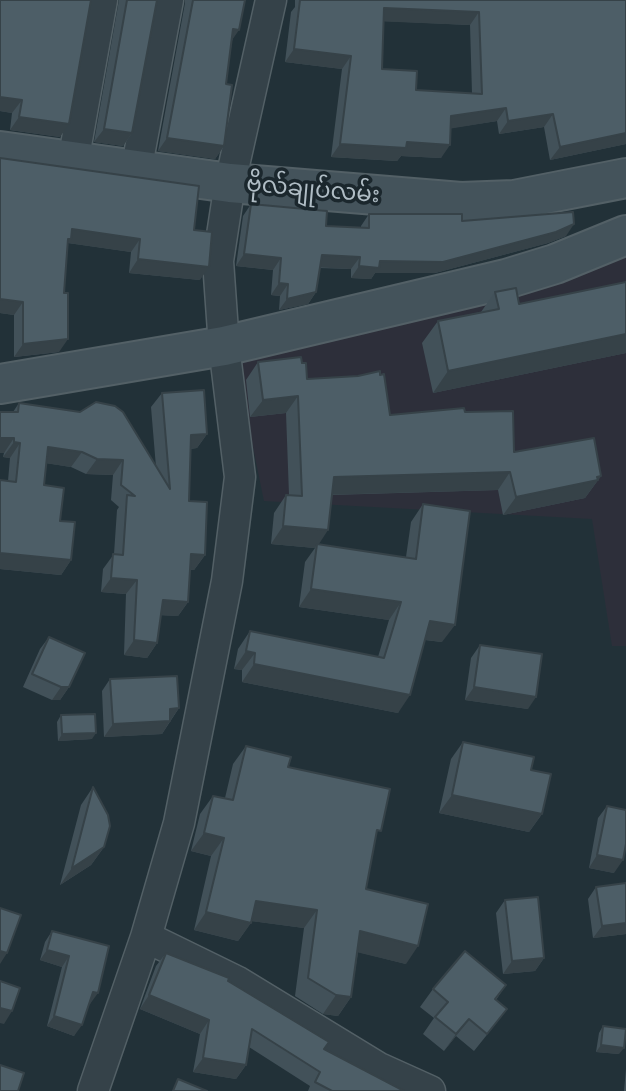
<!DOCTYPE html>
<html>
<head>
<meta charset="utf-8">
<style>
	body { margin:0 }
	canvas { display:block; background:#223138 }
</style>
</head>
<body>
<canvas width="626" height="1091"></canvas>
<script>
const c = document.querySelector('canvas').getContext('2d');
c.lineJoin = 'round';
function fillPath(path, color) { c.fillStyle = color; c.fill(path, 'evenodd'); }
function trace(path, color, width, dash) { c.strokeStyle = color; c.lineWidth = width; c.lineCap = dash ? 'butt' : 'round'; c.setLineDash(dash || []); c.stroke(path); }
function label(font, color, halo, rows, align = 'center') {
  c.font = font + ' Karla,"Noto Sans Myanmar",sans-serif'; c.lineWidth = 7; c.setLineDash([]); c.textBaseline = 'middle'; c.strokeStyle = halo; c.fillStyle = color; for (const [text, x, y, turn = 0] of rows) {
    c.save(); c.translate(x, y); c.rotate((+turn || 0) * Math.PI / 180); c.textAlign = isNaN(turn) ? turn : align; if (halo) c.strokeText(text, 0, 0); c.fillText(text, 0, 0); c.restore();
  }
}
fillPath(new Path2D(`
	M626,245V646H612L592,519L264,501L233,350Z`), '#2d2f3a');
const street = new Path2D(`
	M73,162L102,0
	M136,171L168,0
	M146,937L238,982L379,1068L430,1091
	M93,1091L146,937L179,823L227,581L240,477L224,346L218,261L230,183L271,0`);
const secondary = new Path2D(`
	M0,151L230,183L461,202L514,200L626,178
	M0,384L224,346L506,279L555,264L626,235`);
trace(street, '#536066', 33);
trace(secondary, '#536066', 42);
trace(street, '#354249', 30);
trace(secondary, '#44535b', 38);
fillPath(new Path2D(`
	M0,0L60,137L10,130L12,113L0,111Z
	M119,0H157L132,133L123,146L94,142Z
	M185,0H245L232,41L226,84L224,146L215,159L158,151L185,3Z
	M295,0H626V144L550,160L544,127L499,134L497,121L451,128L441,158L401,156L397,161L331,157L342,69L285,62L291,12L295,7ZM383,21L470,25L472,93L416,90L382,69Z
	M0,158L194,230L200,280L129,273L131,252L68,243L67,244L59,352L14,357V315L0,313Z
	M251,204L326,226L361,228V226L369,214L462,221L566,236L548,243L435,273H375L371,279L351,278V269L320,268L316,292L308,304L279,310L280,296L271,295L273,270L236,266L243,216Z
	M626,282V353L433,393L422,343L438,321L481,312L495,292L519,304Z
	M258,362L302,363L307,379L390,415L465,412L514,452L601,476L585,498L503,515L498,490L332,495L318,545L406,557L411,522L423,504L442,642L425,640L398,713L242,682V670L234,669L238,649L250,631L378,657L389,620L299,607L305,562L315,548L271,544L274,513L286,495H289L286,413L250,417L246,380Z
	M162,393L207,434L197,448L190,449L189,501L205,555L194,570H190L188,602L178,616L161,615L157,643L147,658L124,655L126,594L101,592L103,569L114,554L117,510L119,507L111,500L113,475L86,474L71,467L46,463L44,485L60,521L71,560L61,575L0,569V480L8,481L10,458L3,457L4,453L13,412L19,403L156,467L151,407Z
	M49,637L69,687L60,700H52L23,687L40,649Z
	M480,645L528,709L465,700L471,658Z
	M110,679L179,708L162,734L104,737L102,691Z
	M61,715L92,739L58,741L57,722Z
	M463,742L531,770L542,814L529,832L439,813L451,759Z
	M246,746L288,767L375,840L366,889L406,964L358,952L351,997L338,1016L323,1014L295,996L304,928L252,921L238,941L194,930L211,856L191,851L200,814L213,796L225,798L233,764Z
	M93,787L104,847L91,865L60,885L81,805Z
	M607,806L614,873L589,868L598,818Z
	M596,887L626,934L593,938L588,899Z
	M505,900L544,958L535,971L503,974L496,913Z
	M52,931L109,946L90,1004L89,1003L74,1036L47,1026L62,967L40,960L45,942Z
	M166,953L228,981L324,1049L404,1091H308L310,1086L249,1047L246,1065L236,1079L193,1072L200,1034L140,1009L156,966Z
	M506,985L496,1000L507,1009L494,1026L474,1051L456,1036L444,1051L423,1034L434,1018L420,1007L433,989Z
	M603,1026L619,1054L596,1052L599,1033Z
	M626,1069V1091H624Z`), '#425159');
fillPath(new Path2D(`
	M384,8L479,12L470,25L374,21Z
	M233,29L239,30L230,43Z
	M294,49L351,56L342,69L285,62Z
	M0,97L22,100L12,113L0,111Z
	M506,108L497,121L442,130L451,116Z
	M553,114L544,127L499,134L508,121Z
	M19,117L69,124L60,137L10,130Z
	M104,129L132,133L123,146L94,142Z
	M626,133V144L550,160L560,147Z
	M167,138L224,146L215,159L158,151Z
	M407,142L450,145L441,158L401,156L397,161L331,157L340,144Z
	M574,224L566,236L548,243L435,273H375L371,279L351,278L359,266Z
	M72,229L140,239L131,252L68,243L62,253Z
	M244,254L281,258L273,270L236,266Z
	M322,255L360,257L351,269L313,267Z
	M138,259L209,267L200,280L129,273Z
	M279,283L288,284L280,296L271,295Z
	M316,292L308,304L279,310L287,299Z
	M0,299L23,302L14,315L0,313Z
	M626,334V353L433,393L448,371Z
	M68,339L59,352L14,357L23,344Z
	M298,396L286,413L250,417L263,400Z
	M207,434L197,448L180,450L191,435Z
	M0,438H14L4,453H0Z
	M14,442L20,443L10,458L3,457Z
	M48,447L82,452L71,467L38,462Z
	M97,459L123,460L113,475L86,474Z
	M510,472L498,490L321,495L334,477Z
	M601,476L585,498L503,515L516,497Z
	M283,526L328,530L317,547V544L315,548L271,544Z
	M0,553L71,560L61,575L0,569Z
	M191,554L205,555L194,570L181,569Z
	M111,578L137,580L126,594L101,592Z
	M311,589L401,602L389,620L299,607Z
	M163,600L188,602L178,616L153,615Z
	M430,621L455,625L442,642L418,639Z
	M134,640L157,643L147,658L124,655Z
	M246,651L255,653L242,670L234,669Z
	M254,664L410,695L398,713L242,682Z
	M61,687H69L60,700H52Z
	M474,687L536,697L528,709L465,700Z
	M179,708L170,721V709Z
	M170,721L162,734L104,737L113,724Z
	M96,733L92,739L58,741L62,734Z
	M452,795L542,814L529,832L439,813Z
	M204,833L224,838L211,856L191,851Z
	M104,847L91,865L60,885L72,868Z
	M597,855L623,860L614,873L589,868Z
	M256,901L317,910L304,928L243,920Z
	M206,912L251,923L238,941L194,930Z
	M626,923V934L593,938L602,926Z
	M360,931L418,946L406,964L348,950Z
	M47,950L69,956L62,967L40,960Z
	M0,951L7,953L0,964Z
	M544,958L535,971L503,974L512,961Z
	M93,992L98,993L90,1004L85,1002Z
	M149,995L209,1020L200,1034L140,1009Z
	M336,995L351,997L338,1016L323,1014Z
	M0,1008L12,1011L4,1024L0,1023Z
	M54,1016L82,1025L74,1036L47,1026Z
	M469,1019L456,1036L444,1051L456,1034Z
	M601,1045L624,1048L619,1054L596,1052Z
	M203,1058L246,1065L236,1079L193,1072Z`), '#364248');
const building = new Path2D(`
	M0,0H91L69,124L19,117L22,100L0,97Z
	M127,0H157L132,133L104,129Z
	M193,0H245L239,30L233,29L226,84L232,85L224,146L167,138Z
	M300,0H626V133L560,147L553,114L508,121L506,108L451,116L450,145L407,142L406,148L340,144L351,56L294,49ZM384,8L479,12L482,94L416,90L417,71L382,69Z
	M0,158L199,186L194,230L212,232L209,267L138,259L140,239L72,229L71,239H68L64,293H68V339L23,344V302L0,299Z
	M251,204L327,211L326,226L369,228V214H462V221L573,212L574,224L556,232L443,262L380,261L379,268L359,266L360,257L322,255L316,292L287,299L288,284L279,283L281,258L244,254Z
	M626,282V334L448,371L438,321L499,309L495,292L516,288L519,304Z
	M301,357L302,363H306L307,379L358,376L380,371V375L384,374L390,415L464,408L465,412L513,411L514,452L594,438L601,476L597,477L598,480L516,497L510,472L334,477L328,530L283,526L286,495L302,496L298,396L263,400L258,362Z
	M204,390L207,434L191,435L189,501L207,502L205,555L191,554L188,602L163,600L157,643L134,640L137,580L111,578L113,554L123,555L127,495L135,496L121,485L123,460L97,459L82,452L48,447L44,485L64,488L60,521L75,522L71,560L0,553V480L16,482L20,443L14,442V438H0V412H18L19,403L80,412L96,402L115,406L123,412L170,489L162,393Z
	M423,504L470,511L455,625L430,621L410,695L254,664L255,653L246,651L250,631L384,658L401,602L311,589L317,544L416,559Z
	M49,637L85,653L69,687H61L32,674Z
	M480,645L542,654L536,697L474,687Z
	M177,676L179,708L170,709V721L113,724L110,679Z
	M95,714L96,733L62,734L61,715Z
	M463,742L534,757L531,770L551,774L542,814L452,795Z
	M246,746L291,757L288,767L390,789L381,831L377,830L366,889L428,904L418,946L360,931L351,997L336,995L308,978L317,910L256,901L251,923L206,912L224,838L204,833L213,796L233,800Z
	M93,787L108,815L110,826L104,847L72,868Z
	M607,806L626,810V844L623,860L597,855Z
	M626,883V923L602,926L596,887Z
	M538,897L544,958L512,961L505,900Z
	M0,908L21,915L7,953L0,951Z
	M52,931L109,946L98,993L93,992L82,1025L54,1016L69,956L47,950Z
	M465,951L506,985L495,999L507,1009L487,1034L469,1019L456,1034L435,1017L448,1002L433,989Z
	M166,953L229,978L228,981L329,1042L324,1049L404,1091H332L315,1082L320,1072L252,1029L246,1065L203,1058L209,1020L149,995Z
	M0,981L20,988L12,1011L0,1008Z
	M603,1026L626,1029L624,1048L601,1045Z
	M0,1065L24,1073L18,1091H0Z
	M178,1079L207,1091H173Z`);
fillPath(building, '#4d5e67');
trace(building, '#364248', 2);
label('23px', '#b0bdc5', '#1b272d', [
	["ဗိုလ်‌ချုပ်‌လမ်း",313,190,5]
]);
</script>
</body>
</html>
